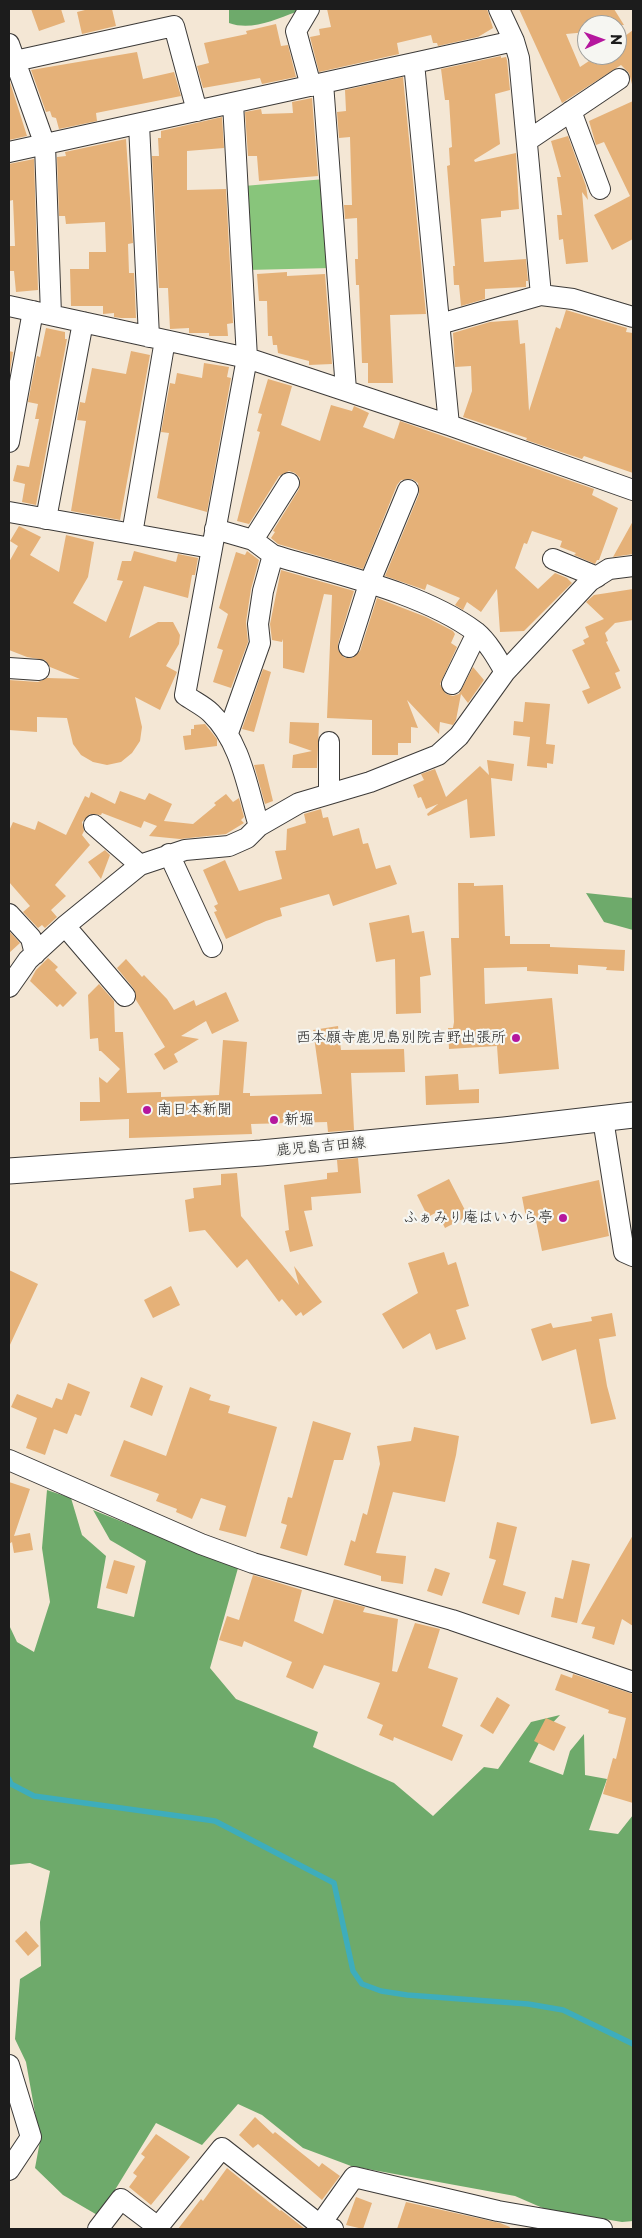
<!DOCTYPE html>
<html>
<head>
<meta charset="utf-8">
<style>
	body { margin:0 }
	#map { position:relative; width:642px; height:2238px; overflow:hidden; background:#f4e7d5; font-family:"Playpen Sans",sans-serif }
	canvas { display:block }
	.frame { position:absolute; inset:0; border:10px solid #1c1c1c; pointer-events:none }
	.north { position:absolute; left:577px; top:15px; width:50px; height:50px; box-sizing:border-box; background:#f6f6f2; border:1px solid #9f9f9c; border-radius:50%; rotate:88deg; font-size:14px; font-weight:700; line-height:20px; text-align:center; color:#1c1c1c }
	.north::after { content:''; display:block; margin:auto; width:18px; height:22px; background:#b5179e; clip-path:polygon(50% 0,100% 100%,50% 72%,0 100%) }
</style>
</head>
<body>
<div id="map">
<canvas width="642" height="2238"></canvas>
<div class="frame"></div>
<div class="north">N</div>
</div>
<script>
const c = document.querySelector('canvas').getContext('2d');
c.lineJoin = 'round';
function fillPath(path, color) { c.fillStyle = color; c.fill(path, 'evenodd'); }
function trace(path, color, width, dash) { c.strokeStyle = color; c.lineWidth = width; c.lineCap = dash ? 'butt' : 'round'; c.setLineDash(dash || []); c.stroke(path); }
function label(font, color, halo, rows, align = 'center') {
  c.font = font + ' "Playpen Sans","Klee One",sans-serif'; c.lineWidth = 4.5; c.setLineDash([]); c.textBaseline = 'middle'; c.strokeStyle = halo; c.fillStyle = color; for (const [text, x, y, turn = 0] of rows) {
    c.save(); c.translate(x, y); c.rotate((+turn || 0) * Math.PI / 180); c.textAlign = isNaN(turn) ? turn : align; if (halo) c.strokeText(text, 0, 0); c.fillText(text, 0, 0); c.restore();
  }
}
fillPath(new Path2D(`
	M325,179L331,268L247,270L244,186Z`), '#88c57b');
fillPath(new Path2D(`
	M229,9H298L296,12C274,20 251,31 229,23Z
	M586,893L633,898V930L604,922Z
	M47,1490L71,1498L82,1535L106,1556L97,1608L134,1617L146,1561L110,1540L93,1510L238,1568L210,1668L236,1699L318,1732L313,1747L394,1783L433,1816L484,1767L498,1769L531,1722L560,1715L545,1731L529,1762L563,1775L570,1751L584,1734L585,1775L607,1779L589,1830L618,1834L633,1815V2221L622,2222L545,2209L515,2196L351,2166L303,2148L262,2115L238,2104L202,2145L156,2123L99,2216L63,2195L35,2168L40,2141L26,2062L15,2039L20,1979L41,1966L40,1922L50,1871L30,1863L9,1865V1625L17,1642L34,1652L50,1602L42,1548Z`), '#6eaa6b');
trace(new Path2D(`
	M9,1779L11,1784L34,1796L215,1821L334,1883L353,1971L362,1984L381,1991L407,1995L528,2004L563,2010L633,2044`), '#3eadbc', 5.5);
fillPath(new Path2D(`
	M31,9H61L65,22L39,31Z
	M89,9H112L116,26L82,34L77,12Z
	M327,9H487L493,28L478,37L438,46L437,43H433L431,35L397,43L399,54L319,72L310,37L320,35L319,29L331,27Z
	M519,9H614L624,25H587V32L566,34L580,67L598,55H617V42L633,30V88L629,73L621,65L562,103Z
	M276,24L281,46L288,45L296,77L262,84L260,78L203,88L197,66L209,63L204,43L247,34L246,31Z
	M137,52L143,79L174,72L181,96L96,113L97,121L59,129L56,118L52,117L50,111L46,112L31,70Z
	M501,56V58L506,57L507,60L510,90L495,94L500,144L474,160L475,162L516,153L519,209L501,211V217L481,219L484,262L526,259L528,281H526V287L485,289V299L461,306L459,285H454L453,266H455L447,166L450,165L449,148L452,147L449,100H445L441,69Z
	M403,77L426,314L390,315L393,383H368V363H362L359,285H356L355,259H358L357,218L345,219L344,205H352L350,137L339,138L337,112L346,111L345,90Z
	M9,79L27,136L9,140Z
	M312,98L318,176L259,181L257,156H248L245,112L261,109L262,114L293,113L292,102Z
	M633,101V239L612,250L594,215L630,196L604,142L596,145L589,121Z
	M222,117L224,148L187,151V190L226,189L233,323L227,324L228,336H209V333H189V328L170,329L168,288H159L152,156H159L158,138H161V131Z
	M568,136L586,186L588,200L582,192L588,262L566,264L563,239L559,240L557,215H562L557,177H561L551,141Z
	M126,139L133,243L128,244L129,273H134L136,318H121L114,317V313L103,314V306H71L70,269H89V252H106L105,222L66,224L65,216H59L57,157L66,156L65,152Z
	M34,159L38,290L16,292L14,271H9V246H15L13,200L9,201V164Z
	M287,272V276L325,274L332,364L309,365V361L278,353L277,345H273L272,336H268L267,301H259L257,274Z
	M566,310L627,328L626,332L633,333V473L584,456L582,459L526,440L527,438L463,417L472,391L471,366L455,367L453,333L490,322L518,320L520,344L525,343L529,411L556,327L560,329Z
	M46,328L65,332V339H67L36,505L22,502L25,484L13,481L17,465L29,467L39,419H35L38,404L28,402L37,356L40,357Z
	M9,351L13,352L9,377Z
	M131,351L150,355L120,520L71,511L86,421L77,420L80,402L85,403L92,368L126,374Z
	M204,363L229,367L227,377L231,378L207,512L157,498L169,433L161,432L170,383L175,384L177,373L202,378Z
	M268,379L292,386L281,425L320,441L331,405L352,411L354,406L369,413L363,427L394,439L400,421L594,489L592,495L618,508L599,560H597L595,564L574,555L576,553L560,547L562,541L532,531L527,544L524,543L515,568L538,589L555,573L567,578L572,583L524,631L500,632L497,589L481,612L467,602L463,610L455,605L460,598L427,584L425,590L385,576L419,494L418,483L412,479L401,480L397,485L363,569L278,544L271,538L275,532L273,531L299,489L300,478L295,473L289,471L279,476L249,524L237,521L260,432L257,431L262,414L258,413Z
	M633,521V554L613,557Z
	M19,526L41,537L30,555L59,572L66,535L94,542L88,577L73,603L106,622L123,581L117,580L122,561H131L134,551L176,562L178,554L198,558L195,575H192L188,598L144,586L129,638L158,622H173L180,635L179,644L166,666L177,672L160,710L135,697L142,727L140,741L132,753L121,762L107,765L93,762L81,755L73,744L67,718L37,717V732L9,730V680L38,682L47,678L80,679L50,667L45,660L27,657L9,650V562L18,546L10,541Z
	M247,551L259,560L251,589L246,622L248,642L231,688L213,682L223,650L217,648L228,614L219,608L236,552L245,555Z
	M281,570L354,591L338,644V650L345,658H352L360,651L377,598L426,617L453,631L455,634L451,643L457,647L440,684L446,694L453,696L459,694L473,667L484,680L468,703L461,694L456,720L453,725L440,722L439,734L407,700L418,728L411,727V743H398V755H372V720L327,718L332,595L324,594L304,673L283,668V639L282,642L272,640L270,624Z
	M633,589V620L615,623L605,633L608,641L606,642L620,671L615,673L621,688L588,704L582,691L590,688L572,650L585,644L583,640L589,637L585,627L604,619L586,602L594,595Z
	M263,669L271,672L254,732L242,729Z
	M525,702L550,704L546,744L555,745L553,764L547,763V768L527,766L530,737L513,735L514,721L523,722Z
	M290,722L319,723L317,768H292L293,755L312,751L289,743Z
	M205,724L217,739V746L185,750L183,736L191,735V729H194V725Z
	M487,760L514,764L512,781L491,778L495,836L470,838L467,799L428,816L427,814L438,804L426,809L421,797L418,798L413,785L424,780L421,774L435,769L446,797L480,766L489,775Z
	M264,764L273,801L265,804L254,765Z
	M120,791L145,800L149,793L172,804L164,821L193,824L216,805L214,803L226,794L233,802L239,798L244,817L241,820L244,823L226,834L180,839L149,836L157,826L144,821L141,828L102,813L101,815L90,814L82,822L84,831L82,835L90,845L55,885L66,896L51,910L57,917L45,928L42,925L38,928L23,912L30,906L9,882V831L13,822L35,830L38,821L66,835L85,796L89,798L91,792L115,804Z
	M321,809L323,818L328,817L333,836L359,828L363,844L368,843L376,869L390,865L397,884L333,906L329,894L280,908L282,916L266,921L226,939L214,912L217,911L214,906L218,904L203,870L225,860L239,891L282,879L275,851L286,850L287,829L306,823L304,814Z
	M105,850L110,855L101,879L88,862Z
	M458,883H474V886L503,885L505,936H510V944H550V947L625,950L624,971L606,970L607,967L578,965V974L527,971V967L484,968L485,1004L552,998L559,1069L499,1074L497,1046L449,1049L448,1028H453L454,1022L451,938H459Z
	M409,915L412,933L424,931L431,975L420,977L421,1013L396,1014L395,959L376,962L369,923Z
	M9,931L20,943L9,953Z
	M48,958L58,967L55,970L77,993L63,1007L60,1004L57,1007L30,981L36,970Z
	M126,959L142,977L144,975L167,999L174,1010L194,1000L196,1006L226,992L239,1021L212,1034L206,1021L181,1036L199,1039L174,1054L178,1062L164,1070L154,1054L165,1047L136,1000L134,989L117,968Z
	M99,984L114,1001L115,1032H123L127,1093L161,1092V1097L219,1095L223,1040L247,1042L243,1093H250V1096L322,1094L313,1030L338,1026L341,1050L404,1049L405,1072L351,1073L354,1130L328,1132L327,1122L251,1124L252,1134L129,1138V1119L80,1121V1102H100L99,1077L107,1083L120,1069L101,1051H99L98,1038L90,1039L88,995Z
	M458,1074L459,1090L479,1089V1103L426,1105L425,1076Z
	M358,1158L361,1193L311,1197L312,1210L304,1211L313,1246L290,1252L285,1231L289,1230L284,1185L327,1179V1173L338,1172L337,1160Z
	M237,1173L241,1216L299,1285L294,1266L322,1302L303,1316L301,1312L296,1316L282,1299L279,1302L247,1259L237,1268L205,1230L189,1232L185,1200L194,1198L193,1188L221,1185V1174Z
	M449,1179L468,1216L445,1228L437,1212L428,1217L417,1195Z
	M599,1180L609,1236L542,1251L536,1221L527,1223L522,1197Z
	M444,1252L448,1265L456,1262L469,1306L456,1310L466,1339L436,1350L430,1333L403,1349L382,1314L418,1293L408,1263Z
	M9,1270L38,1284L9,1347Z
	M171,1286L180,1305L153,1318L144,1300Z
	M612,1313L616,1336L599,1339L607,1386L616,1419L591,1424L576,1349L542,1361L531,1329L551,1323L553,1328L592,1321L591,1317Z
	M141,1377L163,1386L152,1416L130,1407Z
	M68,1383L90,1392L81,1416L75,1414L67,1434L54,1429L45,1455L26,1448L37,1418L11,1407L17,1394L52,1408L56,1398L62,1400Z
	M190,1387L211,1395L209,1400L230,1406L228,1413L277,1427L246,1537L219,1530L226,1506L201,1498L192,1519L176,1512L177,1509L156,1501L159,1494L110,1476L124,1440L166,1456Z
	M313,1421L351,1433L343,1460H334L307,1556L280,1548L287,1525L281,1523L288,1497L292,1498Z
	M414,1427L459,1436L456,1455L445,1502L393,1492L376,1553L406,1556L403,1584L381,1581V1576L344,1565L351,1540L355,1542L363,1513L367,1515L380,1464L377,1446L411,1441Z
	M9,1482L30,1489L14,1536L30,1533L33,1550L14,1553L12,1542L9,1544Z
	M497,1522L517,1527L503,1585L526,1592L519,1615L482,1603L496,1560L489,1558Z
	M633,1535V1626L622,1619L614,1645L592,1638L595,1627L581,1624Z
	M114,1560L135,1566L127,1594L106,1588Z
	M572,1560L590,1564L577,1623L551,1617L555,1597L563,1599Z
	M435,1568L450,1573L442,1596L427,1591Z
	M253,1575L302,1590L294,1621L323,1634L334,1599L365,1607L363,1612L398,1619L392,1671L397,1672L415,1623L440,1629L428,1668L458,1678L442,1726L463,1735L452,1761L394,1737L393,1741L379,1735L383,1725L367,1718L380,1683L324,1665L313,1689L286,1677L292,1662L244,1641L242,1647L219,1640L227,1616L239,1620Z
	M561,1674L572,1678L573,1674L633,1694V1803L603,1794L613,1758L616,1759L626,1718L608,1713L609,1710L555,1690Z
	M497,1697L510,1705L493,1734L480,1726Z
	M546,1718L566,1727L554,1751L534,1741Z
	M26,1931L39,1946L28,1956L15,1941Z
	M255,2117L273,2134L275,2132L319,2167L322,2163L340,2176L322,2200L258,2144L253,2148L239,2135Z
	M156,2134L190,2157L151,2205L129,2187L137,2176L133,2173L145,2157L141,2154Z
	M227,2168L280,2211L281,2210L305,2229H178L201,2199L203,2201Z
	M356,2197L372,2203L363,2229L346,2225Z
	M406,2202L500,2223L510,2227L509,2229H397Z`), '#e5b178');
const minor = new Path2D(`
	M309,9L296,31L311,86
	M9,44L45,145L51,315
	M15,61L174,26L197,111
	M414,63L449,425
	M323,83L346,390
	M233,103L247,358L185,695C193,701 204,706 211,713C241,742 247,787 259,826
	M571,111L600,189
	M139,124L149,337
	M527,141L619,79
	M9,152L514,41
	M541,295L573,299L633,317
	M9,306L247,358L449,425L633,490
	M440,324L541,295L519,58L514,41L499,9
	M9,442L33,311
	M9,512L211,548
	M46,519L83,322
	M215,529L253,540L273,555C338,575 422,592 476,632C488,642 497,658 505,672
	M132,534L165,340
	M253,540L289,483
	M553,559L597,577
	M349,647L369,584L408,490
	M9,668L39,670
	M452,684L477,633
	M228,733L260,643L258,624L263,591L273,555
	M329,794V742
	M94,825L140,865
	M169,854L212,947
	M9,914L31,938L35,954
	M65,926L125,996
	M9,987L28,960L65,926L140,865L185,850L229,846L247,838L259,826L299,803L370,782L438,755L459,736L505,672L590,581L609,569L633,566
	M603,1119L624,1252L633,1256
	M9,1460L201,1544L253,1563L452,1620L633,1682
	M9,2065L31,2137L9,2170
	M98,2229L121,2199L158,2227L222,2148L320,2225L333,2229
	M317,2229L354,2177L498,2211L602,2229`);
const major = new Path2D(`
	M9,1171L261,1153L504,1130L633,1115`);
trace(minor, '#3c3a38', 22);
trace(major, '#3c3a38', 27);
trace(minor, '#fff', 20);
trace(major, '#fff', 25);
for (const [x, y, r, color] of [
	[516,1038,5,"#b5179e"],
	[147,1110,5,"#b5179e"],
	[274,1120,5,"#b5179e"],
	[563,1218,5,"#b5179e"]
]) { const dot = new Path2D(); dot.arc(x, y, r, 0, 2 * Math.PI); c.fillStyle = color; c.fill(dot); trace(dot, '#f6f6f2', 2); }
label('15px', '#1c1c1c', '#f6f6f2', [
	["西本願寺鹿児島別院吉野出張所",506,1038],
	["南日本新聞",157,1110,"left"],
	["新堀",284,1120,"left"],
	["ふぁみり庵はいから亭",553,1218]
], 'right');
label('15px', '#1c1c1c', '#f6f6f2', [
	["鹿児島吉田線",321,1147,-5]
]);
</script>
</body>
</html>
